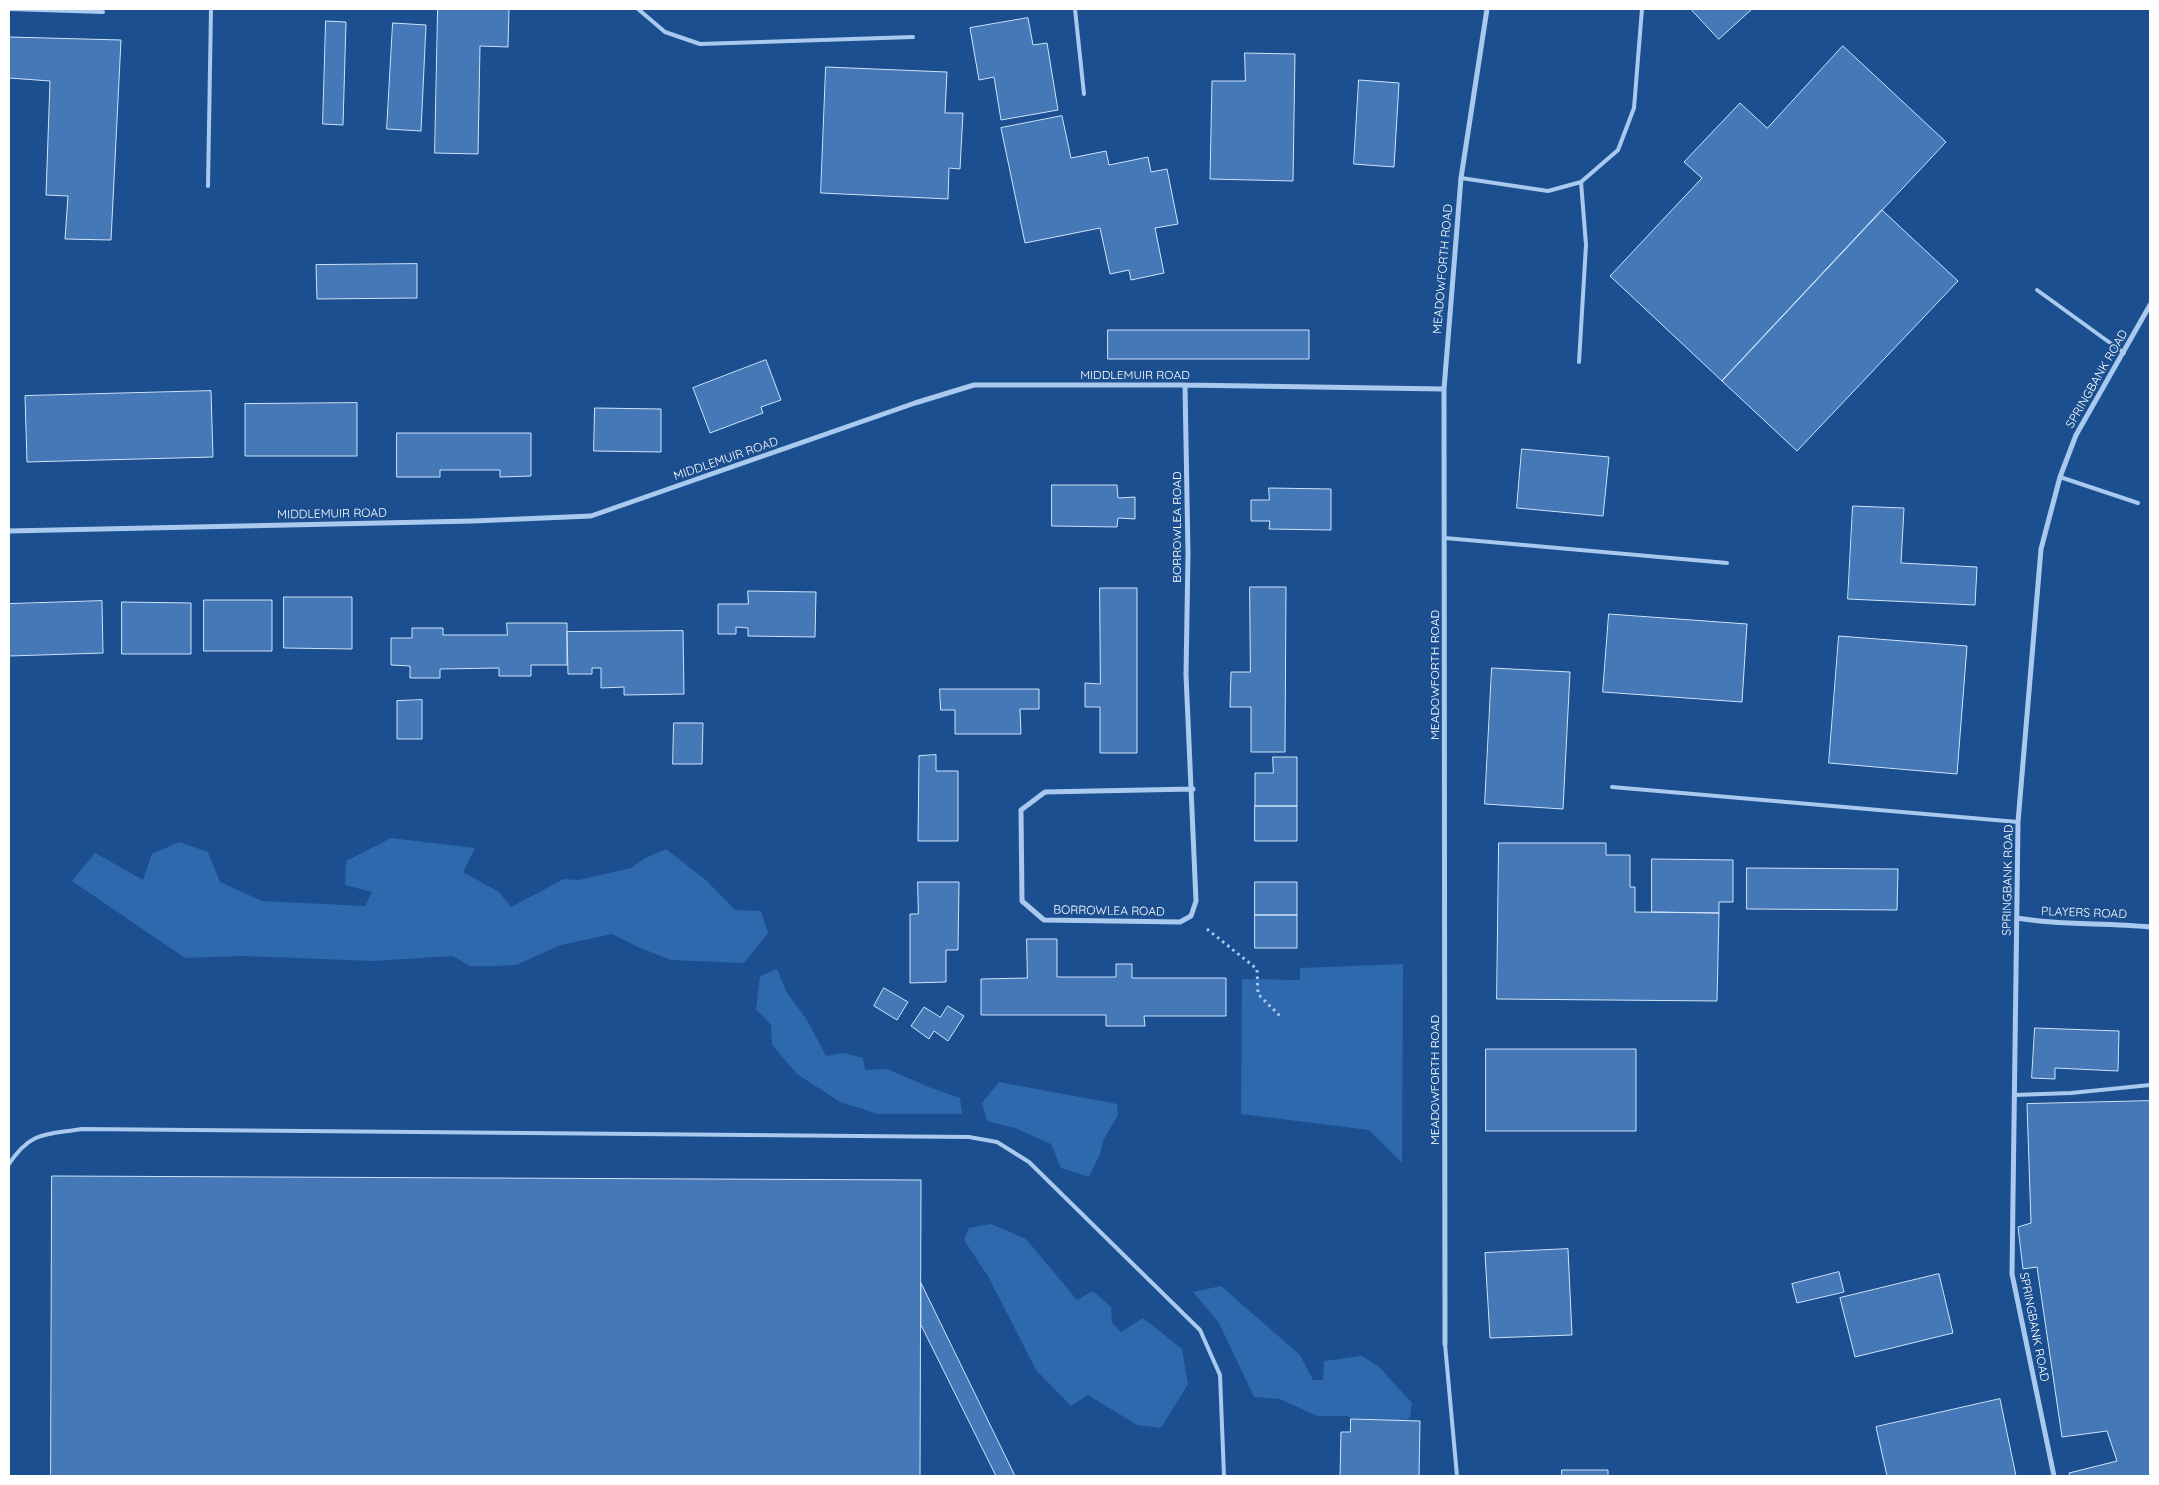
<!DOCTYPE html>
<html>
<head>
<meta charset="utf-8">
<style>
	body { margin:0 }
	#map { position:relative; width:2159px; height:1485px; overflow:hidden; background:#1b4f8f; font-family:Quicksand,sans-serif }
	canvas { display:block }
	.frame { position:absolute; inset:0; border:10px solid #fff; pointer-events:none }
</style>
</head>
<body>
<div id="map">
<canvas width="2159" height="1485"></canvas>
<div class="frame"></div>
</div>
<script>
const c = document.querySelector('canvas').getContext('2d');
c.lineJoin = 'round';
function fillPath(path, color) { c.fillStyle = color; c.fill(path, 'evenodd'); }
function trace(path, color, width, dash) { c.strokeStyle = color; c.lineWidth = width; c.lineCap = dash ? 'butt' : 'round'; c.setLineDash(dash || []); c.stroke(path); }
function label(font, color, halo, rows, align = 'center') {
  c.font = font + ' Quicksand,sans-serif'; c.lineWidth = 4; c.setLineDash([]); c.textBaseline = 'middle'; c.strokeStyle = halo; c.fillStyle = color; for (const [text, x, y, turn = 0] of rows) {
    c.save(); c.translate(x, y); c.rotate((+turn || 0) * Math.PI / 180); c.textAlign = isNaN(turn) ? turn : align; if (halo) c.strokeText(text, 0, 0); c.fillText(text, 0, 0); c.restore();
  }
}
fillPath(new Path2D(`
	M391,838L475,848L463,872L499,892L511,907L564,879L579,880L631,868L645,858L666,849L707,881L735,910L761,911L768,933L744,963L671,960L638,947L612,934L561,945L516,965L497,966H470L453,956L373,961L244,956L185,958L72,881L95,853L143,880L152,854L179,842L208,852L220,882L262,901L365,906L372,892L345,885L346,861Z
	M1403,964L1402,1163L1369,1130L1241,1114L1242,979L1300,980V968Z
	M777,969L787,993L807,1020L826,1056L844,1053L863,1058L865,1070L887,1069L929,1087L960,1098L962,1114H878L840,1102L797,1074L772,1045L771,1025L756,1009L760,976Z
	M999,1082L1117,1104L1118,1115L1103,1141L1100,1154L1089,1177L1061,1168L1051,1144L1015,1128L987,1121L982,1103Z
	M991,1224L1026,1239L1077,1300L1093,1291L1111,1307L1112,1323L1121,1332L1143,1318L1182,1349L1188,1384L1161,1428L1137,1425L1088,1395L1071,1406L1036,1370L989,1278L964,1240L969,1228Z
	M1221,1286L1300,1355L1313,1380H1323L1324,1361L1362,1356L1379,1367L1412,1403L1410,1417L1398,1427L1360,1424L1347,1416H1317L1280,1399L1254,1397L1219,1323L1193,1292Z`), '#2e69ad');
const building = new Path2D(`
	M438,9H509L508,47L480,46L478,154L435,153Z
	M1691,9H1752L1719,39Z
	M1028,18L1033,45L1047,43L1058,110L1001,120L994,77L979,80L970,28Z
	M326,21L346,22L343,125L323,124Z
	M393,23L426,25L421,131L387,129Z
	M9,37L121,40L111,240L65,239L68,196L46,195L50,81L9,78Z
	M1843,46L1946,142L1722,381L1610,276L1702,178L1684,162L1740,103L1767,128Z
	M1245,53L1295,54L1293,181L1210,179L1212,81H1245Z
	M826,67L947,72L945,113H963L960,169L949,168L948,199L821,193Z
	M1359,80L1399,83L1394,167L1354,164Z
	M1062,116L1071,158L1106,151L1109,165L1148,157L1151,172L1167,169L1178,224L1155,228L1164,273L1131,280L1129,270L1110,274L1100,228L1025,243L1001,128Z
	M1882,210L1958,281L1797,451L1722,381Z
	M417,264V298L317,299L316,265Z
	M1108,330H1309V359H1108Z
	M766,360L781,400L761,407L763,413L710,433L693,388Z
	M211,391L213,457L27,462L25,396Z
	M357,403V456H245V404Z
	M595,408L661,409V452L594,451Z
	M397,433H531V476L500,477V470H440V477H397Z
	M1522,449L1609,457L1603,516L1517,508Z
	M1052,485H1117L1118,498L1135,497V519L1118,518L1117,527L1052,526Z
	M1269,488L1331,489V530L1269,529L1270,521H1251V500H1269Z
	M1853,506L1904,508L1901,563L1977,567L1975,605L1848,599Z
	M1250,587H1286L1285,752H1251V707H1230L1231,672H1250Z
	M1100,588H1137V753H1100V707H1085V683L1100,684Z
	M748,591L816,592L815,637L748,636V628L736,627V634H718V604H748Z
	M284,597H352V649L284,648Z
	M204,600H272V651H204Z
	M102,601L103,653L9,656V604Z
	M122,602L191,603V654H122Z
	M1609,614L1747,624L1742,702L1603,692Z
	M507,623H567V665H531V676H499V668L440,669V678H410V666L391,665V638H412V628H443V635H507Z
	M683,631L684,694L624,695V687L601,688V668H592V674H568L567,632Z
	M1839,636L1967,646L1957,774L1829,763Z
	M1492,668L1570,672L1563,809L1485,804Z
	M940,689H1039V709H1020L1021,734H955V710H941Z
	M422,700V739H397V701Z
	M674,723H703L702,764H673Z
	M936,755V771H958V841H918L919,756Z
	M1273,757H1297V806H1255V773H1273Z
	M1255,806H1297V841H1255Z
	M1499,843H1606V855H1630V887H1635V912L1719,913L1717,1001L1497,999Z
	M1652,859L1733,860V902H1719V913L1652,912Z
	M1747,868L1898,869L1897,910L1747,909Z
	M918,882H959L958,950H946V982L910,983V914H918Z
	M1255,882H1297V915H1255Z
	M1255,915H1297V948H1255Z
	M1027,939H1057V977H1116V964H1132V978H1226V1016H1144L1145,1026H1106V1015H981V979L1027,978Z
	M884,988L908,1002L897,1020L874,1006Z
	M948,1006L964,1016L948,1041L934,1031L929,1039L911,1026L924,1007L940,1017Z
	M2035,1028L2119,1031L2118,1071L2055,1068V1079L2032,1078Z
	M1486,1049H1636V1131H1486Z
	M2150,1101V1476H2070L2069,1473L2117,1461L2107,1431L2062,1437L2037,1267L2023,1269L2018,1227L2031,1223L2027,1104Z
	M52,1176L921,1180L920,1476H51Z
	M1568,1249L1572,1335L1490,1338L1485,1253Z
	M1839,1272L1844,1292L1797,1303L1792,1284Z
	M1939,1274L1953,1333L1855,1357L1840,1298Z
	M921,1283L1015,1476H996L921,1325Z
	M2000,1399L2016,1476H1887L1876,1427Z
	M1351,1419L1420,1421L1419,1476H1340L1341,1432H1350Z
	M1562,1470H1608V1476H1562Z`);
fillPath(building, '#4478b7');
trace(building, '#cfe3fa', 1);
trace(new Path2D(`
	M1207,929L1257,969L1258,994L1281,1017`), '#a9c9ee', 3, [2.5, 4]);
trace(new Path2D(`
	M9,9L103,12
	M638,9L665,32L700,44L913,37
	M1075,9L1084,94
	M1461,178L1548,191L1581,182L1618,150L1634,108L1642,9
	M208,186L211,9
	M2037,290L2124,353
	M1579,362L1586,245L1581,182
	M2060,477L2138,503
	M1445,538L1727,563
	M1612,787L2018,822
	M2014,1095L2071,1093L2150,1085
	M9,1164C31,1131 45,1135 82,1129L969,1137L997,1142L1029,1162L1200,1330L1220,1375L1224,1476
	M1445,1344L1457,1476`), '#a9c9ee', 4);
trace(new Path2D(`
	M1185,385L1188,554L1186,675L1196,901L1191,916L1180,922L1044,920L1022,901L1021,810L1045,792L1193,789
	M9,531L473,521L591,516L915,403L974,385H1185L1444,389
	M2017,918C2061,926 2106,922 2150,927
	M1445,1344L1444,389L1461,178L1487,9
	M2054,1476L2012,1274L2018,822L2041,549L2060,477L2076,435L2150,305`), '#a9c9ee', 5);
label('12px', '#fff', '#1b4f8f', [
	["MEADOWFORTH ROAD",1443,269,-85],
	["MIDDLEMUIR ROAD",1135,375],
	["SPRINGBANK ROAD",2097,379,-60],
	["MIDDLEMUIR ROAD",726,459,-19],
	["MIDDLEMUIR ROAD",332,514,-1],
	["BORROWLEA ROAD",1177,527,-90],
	["MEADOWFORTH ROAD",1435,675,-90],
	["SPRINGBANK ROAD",2008,880,-89],
	["BORROWLEA ROAD",1109,911,1],
	["PLAYERS ROAD",2084,913,2],
	["MEADOWFORTH ROAD",1435,1080,-90],
	["SPRINGBANK ROAD",2034,1327,79]
]);
</script>
</body>
</html>
